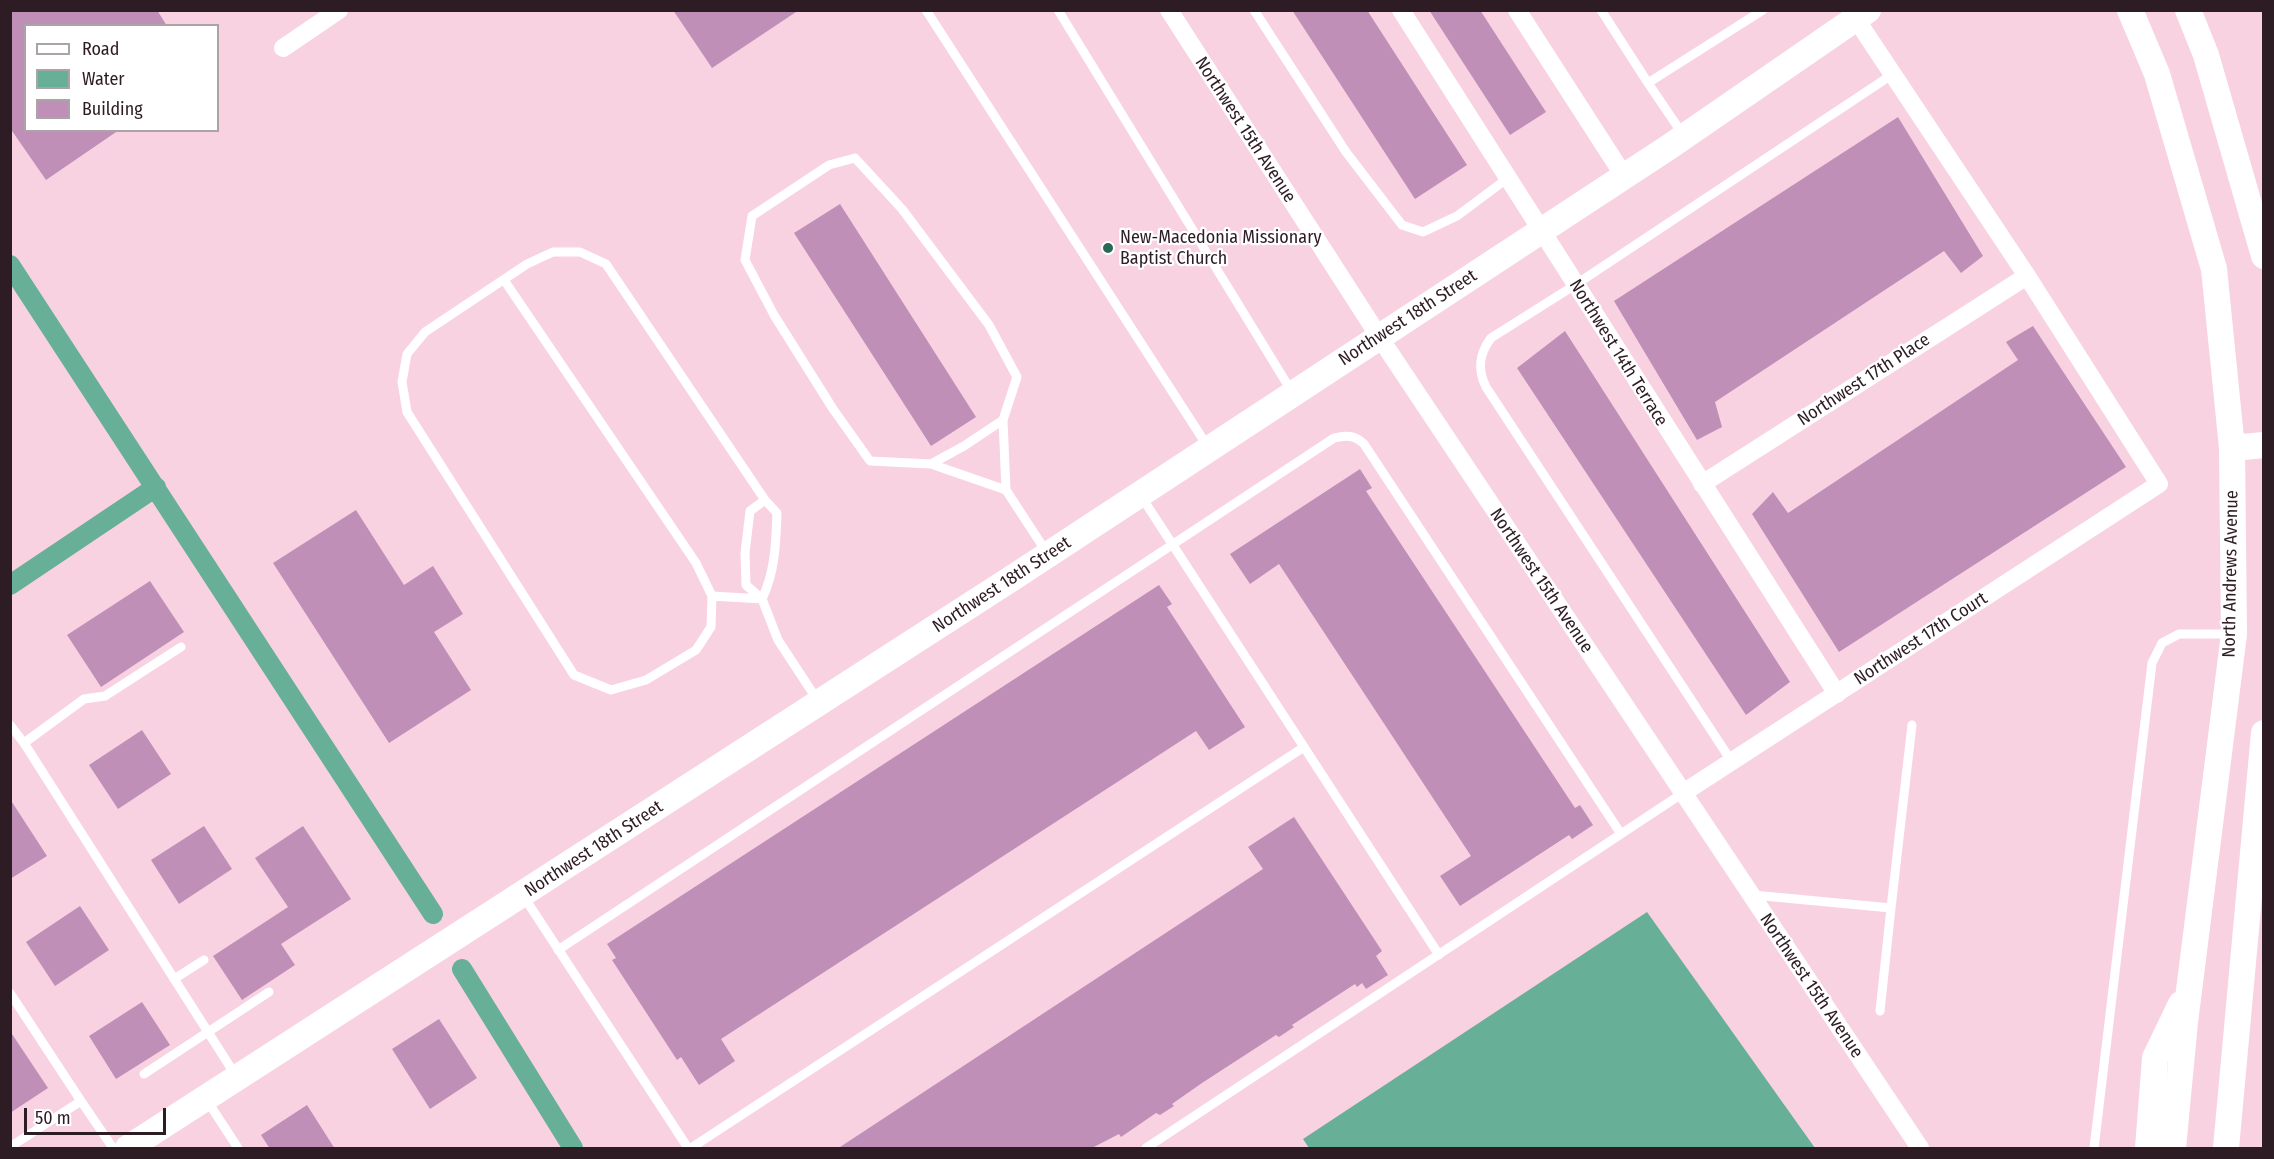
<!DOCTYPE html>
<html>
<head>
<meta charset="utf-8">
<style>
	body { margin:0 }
	#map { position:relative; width:2274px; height:1159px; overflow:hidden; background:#f9d2e2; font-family:"Fira Sans Condensed",sans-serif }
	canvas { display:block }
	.frame { position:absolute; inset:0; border:12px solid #2d1c24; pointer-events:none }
	.legend { position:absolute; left:24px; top:24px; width:195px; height:108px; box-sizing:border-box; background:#fff; border:2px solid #aba4a7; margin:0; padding:8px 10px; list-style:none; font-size:18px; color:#2d1c24 }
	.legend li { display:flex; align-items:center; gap:12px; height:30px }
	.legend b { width:30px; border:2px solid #aba4a7 }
	.scale { position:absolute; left:24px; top:1108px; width:142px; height:27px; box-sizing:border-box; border:3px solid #2d1c24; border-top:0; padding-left:8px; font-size:18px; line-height:21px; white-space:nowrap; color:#2d1c24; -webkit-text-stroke:4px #fff; paint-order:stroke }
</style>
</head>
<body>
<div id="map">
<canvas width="2274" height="1159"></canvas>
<div class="frame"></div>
<ul class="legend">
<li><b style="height:8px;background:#fff"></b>Road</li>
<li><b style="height:16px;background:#67af97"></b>Water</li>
<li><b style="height:16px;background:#bf8fb8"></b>Building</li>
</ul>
<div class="scale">50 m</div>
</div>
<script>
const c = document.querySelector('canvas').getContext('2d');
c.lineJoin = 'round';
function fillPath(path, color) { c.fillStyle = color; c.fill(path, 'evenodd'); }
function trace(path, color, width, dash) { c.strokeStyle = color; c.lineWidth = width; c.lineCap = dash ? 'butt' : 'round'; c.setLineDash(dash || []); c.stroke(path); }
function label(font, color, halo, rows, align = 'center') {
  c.font = font + ' "Fira Sans Condensed",sans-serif'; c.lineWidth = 4.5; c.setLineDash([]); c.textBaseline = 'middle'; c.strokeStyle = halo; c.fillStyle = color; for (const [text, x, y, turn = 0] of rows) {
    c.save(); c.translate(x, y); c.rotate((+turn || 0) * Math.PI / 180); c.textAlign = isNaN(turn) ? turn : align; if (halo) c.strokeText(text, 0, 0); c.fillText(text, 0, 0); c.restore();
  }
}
fillPath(new Path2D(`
	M1647,912L1815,1148H1309L1303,1139Z`), '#67af97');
trace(new Path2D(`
	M10,265L433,914
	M10,585L156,487
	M462,969L573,1148`), '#67af97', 20);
fillPath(new Path2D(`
	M10,10H157L167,26H26V130H119L46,180L10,128Z
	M673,10H799L712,68Z
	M1292,10H1367L1467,165L1415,199Z
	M1429,10H1480L1546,112L1510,135Z
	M1898,117L1983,256L1961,273L1944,251L1715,402L1722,427L1697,440L1614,301Z
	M840,204L976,417L931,446L794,233Z
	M2033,326L2126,467L1839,652L1752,514L1773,492L1788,513L2018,360L2006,342Z
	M1565,331L1790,682L1746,715L1517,368Z
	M1360,469L1372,488L1366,491L1575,808L1580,805L1593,825L1572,839L1569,835L1460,906L1440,876L1471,856L1381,719L1279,564L1250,584L1230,554Z
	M356,510L404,585L433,566L463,614L434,632L471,690L389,743L273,563Z
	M150,581L184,632L101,687L67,635Z
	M1159,585L1172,604L1167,607L1245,727L1209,750L1196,731L721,1039L735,1061L699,1085L681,1057L677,1060L612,960L616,958L607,944Z
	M142,730L171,774L118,809L89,765Z
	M10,799L47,856L10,879Z
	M1294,817L1382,951L1376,956L1388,975L1366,989L1362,983L1357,987L1355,984L1292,1025L1294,1027L1279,1037L1276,1035L1202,1083L1172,1104L1174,1106L1160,1115L1156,1113L1121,1137L1119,1134L1090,1149H837L1263,869L1248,847Z
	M204,826L232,869L179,904L151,860Z
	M303,826L351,899L281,944L295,965L242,1000L213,956L288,907L255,858Z
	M80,906L109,950L55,986L26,942Z
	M142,1002L170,1045L116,1079L89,1036Z
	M439,1019L477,1078L430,1109L392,1049Z
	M10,1031L48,1088L10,1113Z
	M307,1105L335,1149H270L261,1135Z`), '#bf8fb8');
trace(new Path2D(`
	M926,10L1208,447
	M1058,10L1292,392
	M1254,10L1346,152L1402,225L1423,232L1457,216L1508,178
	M1601,10L1648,83L1763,10
	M1648,83L1684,136
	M855,158L902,209L989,325L1017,377L1003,420L1006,490L931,464L870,461L833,409L774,315L745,260L752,216L829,165Z
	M504,280L696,563L712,596L711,627L696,650L646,680L611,690L574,675L407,412L402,382L407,354L425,332L527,264L553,252H580L606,264L765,500
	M931,464L964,446L1003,420
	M1006,490L1047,553
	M1141,496L1439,955
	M712,596L762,599
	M762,599C775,572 776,543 777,513L765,500L750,511L745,553L746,585L762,599L778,640L818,701
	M10,725L24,743L236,1076
	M24,743L84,699L105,696L181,647
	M1732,762L1486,387C1477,369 1479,354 1491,338L1575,285L1893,74
	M1753,895L1891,908L1880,1011
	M524,897L688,1148
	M1891,908L1912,725
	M558,950L1334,438C1346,435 1355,435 1364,444L1621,834
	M174,979L204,960
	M10,993L81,1101
	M144,1074L269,992
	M206,1099L238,1148
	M10,1147L81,1101L113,1148
	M691,1148L1304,747
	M1146,1148L1683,793
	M2094,1148L2152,663L2162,643L2179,634H2232`), '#fff', 9);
trace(new Path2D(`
	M1169,10L1380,338L1920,1148
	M1401,10L1837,694
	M1517,10L1624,176
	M283,48L339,10
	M1702,484L2027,276
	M1683,793L2159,484L2027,276L1856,19`), '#fff', 18);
trace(new Path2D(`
	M2130,10L2157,74L2214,269L2232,448L2234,634L2185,1022L2173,1148
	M2188,10L2206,55L2264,256
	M2232,448L2264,445
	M128,1148L1017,575L1669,147L1868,10
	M2148,1148L2155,1058L2181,1004
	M2226,1148L2264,733`), '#fff', 26);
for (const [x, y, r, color] of [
	[1108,248,6,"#296855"]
]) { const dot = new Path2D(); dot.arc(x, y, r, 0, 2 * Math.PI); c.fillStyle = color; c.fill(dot); trace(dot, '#fff', 2); }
label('18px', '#2d1c24', '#fff', [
	["Northwest 15th Avenue",1245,130,57],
	["Northwest 18th Street",1408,318,-33],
	["Northwest 14th Terrace",1618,353,58],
	["Northwest 17th Place",1864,380,-33],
	["North Andrews Avenue",2231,574,-89],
	["Northwest 15th Avenue",1541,581,56],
	["Northwest 18th Street",1002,585,-33],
	["Northwest 17th Court",1921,639,-33],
	["Northwest 18th Street",594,849,-33],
	["Northwest 15th Avenue",1811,986,56]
]);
label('18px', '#2d1c24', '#fff', [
	["New-Macedonia Missionary",1120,238],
	["Baptist Church",1120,259]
], 'left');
</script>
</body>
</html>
